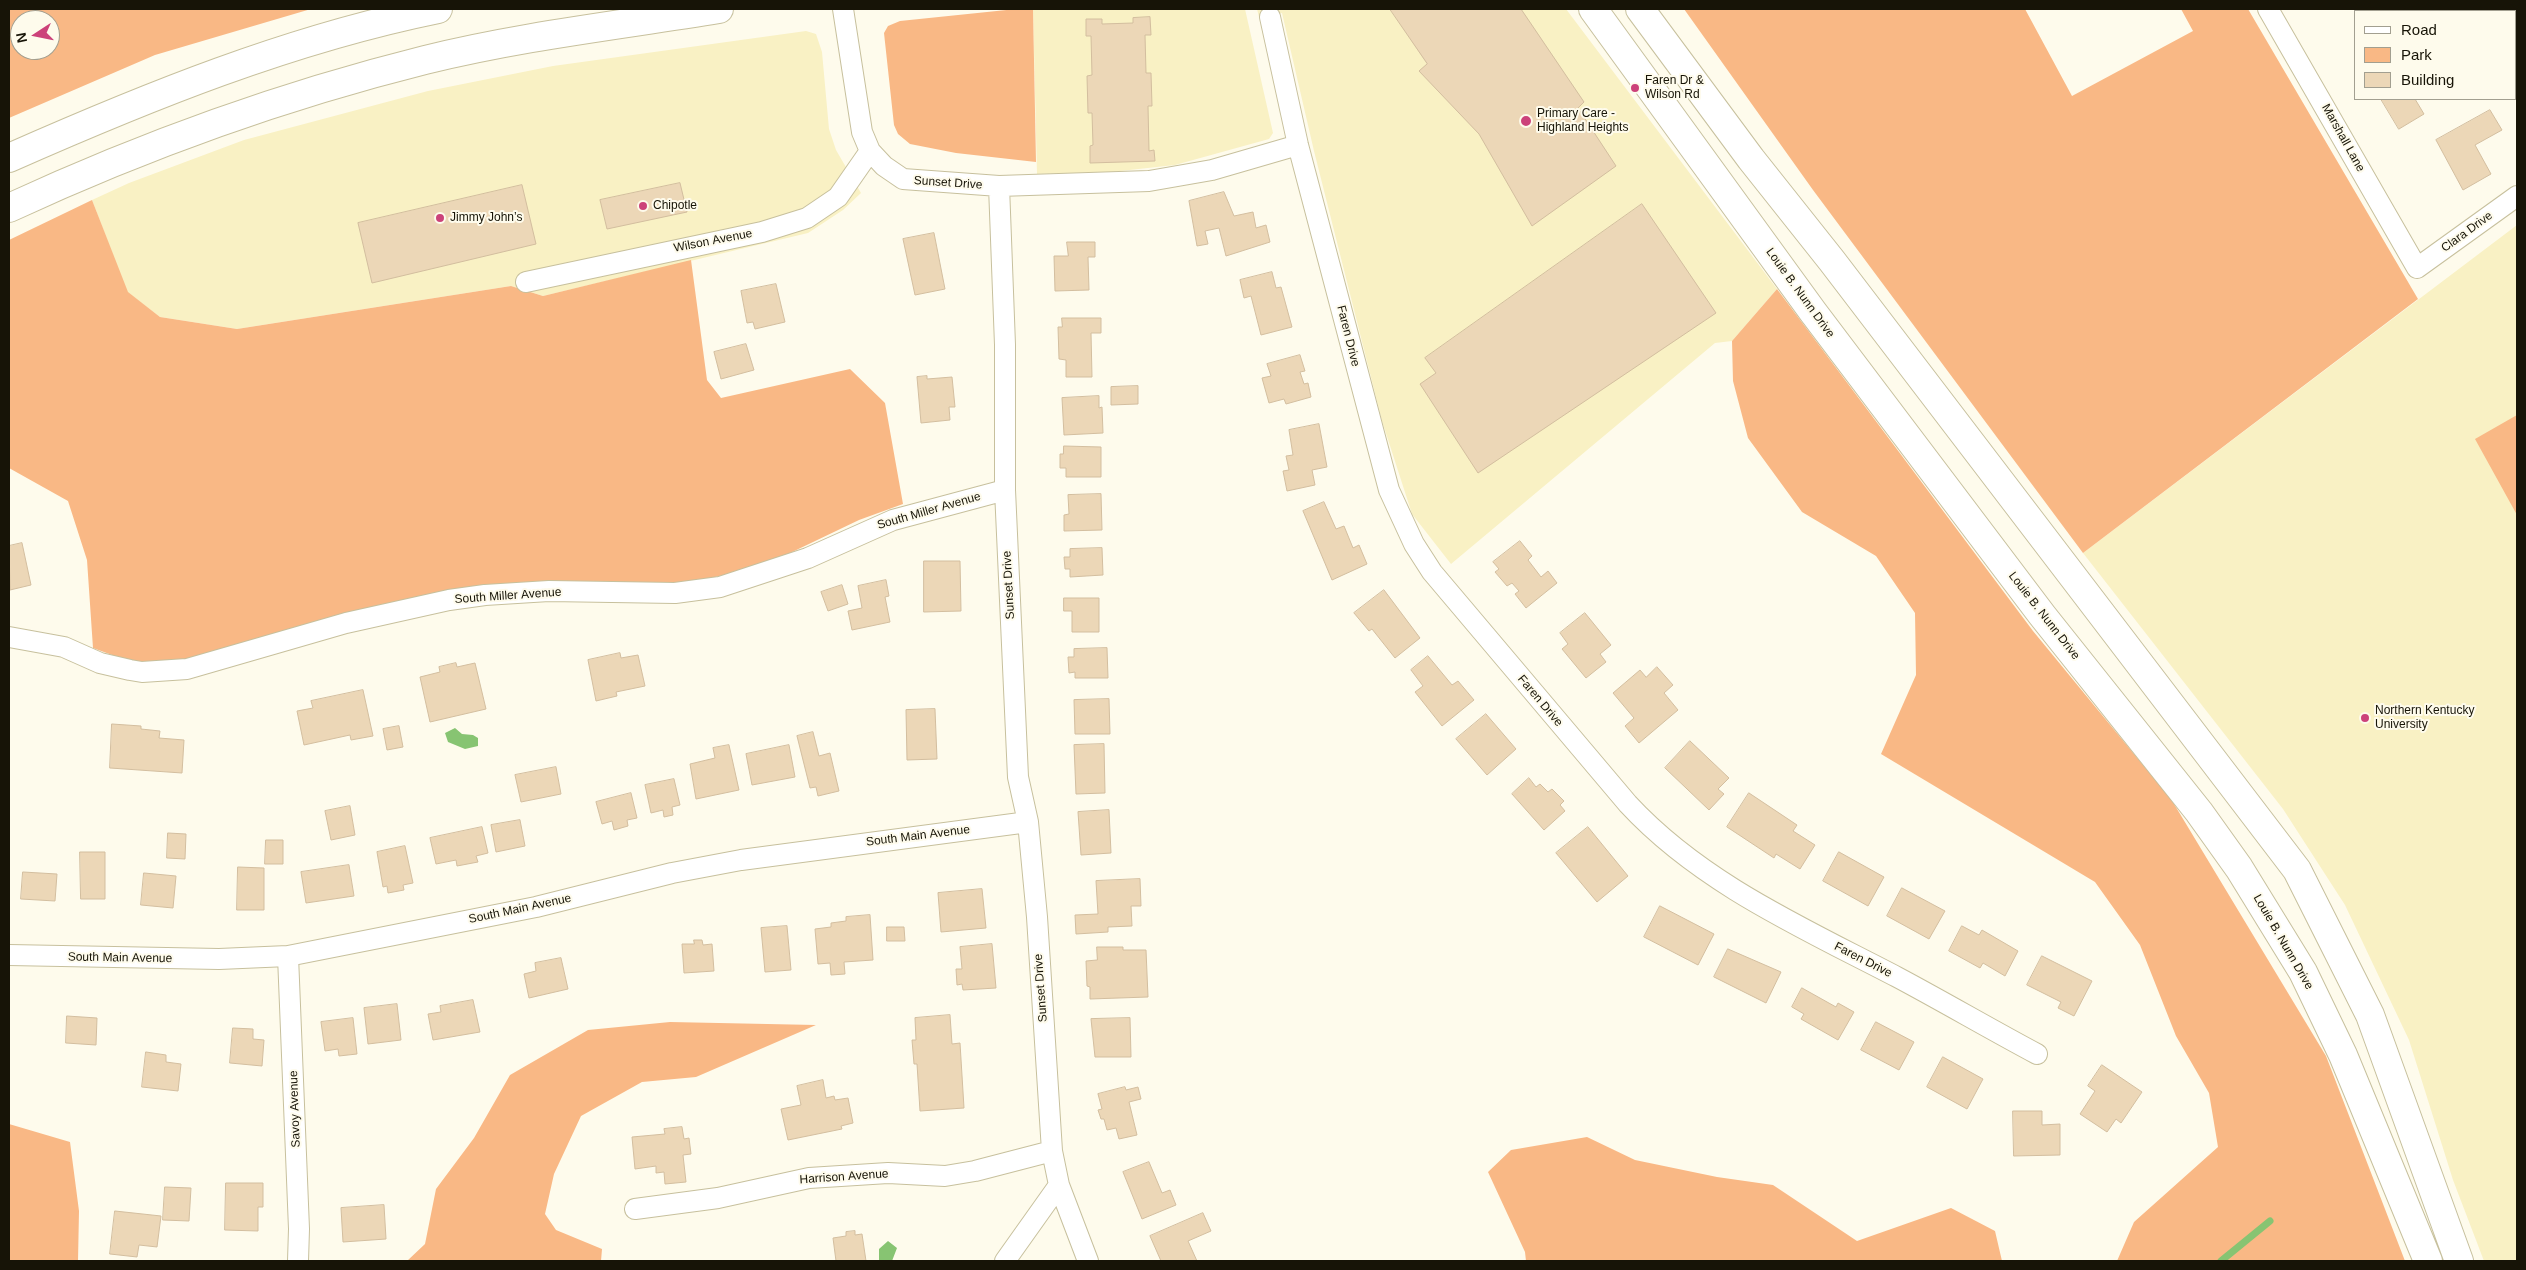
<!DOCTYPE html>
<html>
<head>
<meta charset="utf-8">
<style>
	body { margin:0 }
	#map { position:relative; width:2526px; height:1270px; overflow:hidden; background:#fefbec; font-family:Helvetica,sans-serif }
	canvas { display:block }
	.frame { position:absolute; inset:0; border:10px solid #171407; pointer-events:none }
	.legend { position:absolute; left:2354px; top:10px; width:162px; height:90px; box-sizing:border-box; background:#fefbec; border:1px solid #a29f90; margin:0; padding:6px 9px; list-style:none; font-size:15px; color:#171407 }
	.legend li { display:flex; align-items:center; gap:10px; height:25px }
	.legend b { width:25px; border:1px solid #a29f90 }
	.north { position:absolute; left:10px; top:10px; width:50px; height:50px; box-sizing:border-box; background:#fefbec; border:1px solid #a29f90; border-radius:50%; rotate:259deg; font-size:14px; font-weight:700; line-height:20px; text-align:center; color:#171407 }
	.north::after { content:''; display:block; margin:auto; width:18px; height:22px; background:#cc427a; clip-path:polygon(50% 0,100% 100%,50% 72%,0 100%) }
</style>
</head>
<body>
<div id="map">
<canvas width="2526" height="1270"></canvas>
<div class="frame"></div>
<ul class="legend">
<li><b style="height:6px;background:#fff"></b>Road</li>
<li><b style="height:14px;background:#f9b885"></b>Park</li>
<li><b style="height:14px;background:#ecd7b7"></b>Building</li>
</ul>
<div class="north">N</div>
</div>
<script>
const c = document.querySelector('canvas').getContext('2d');
c.lineJoin = 'round';
function fillPath(path, color) { c.fillStyle = color; c.fill(path, 'evenodd'); }
function trace(path, color, width, dash) { c.strokeStyle = color; c.lineWidth = width; c.lineCap = dash ? 'butt' : 'round'; c.setLineDash(dash || []); c.stroke(path); }
function label(font, color, halo, rows, align = 'center') {
  c.font = font + ' Helvetica,sans-serif'; c.lineWidth = 4; c.setLineDash([]); c.textBaseline = 'middle'; c.strokeStyle = halo; c.fillStyle = color; for (const [text, x, y, turn = 0] of rows) {
    c.save(); c.translate(x, y); c.rotate((+turn || 0) * Math.PI / 180); c.textAlign = isNaN(turn) ? turn : align; if (halo) c.strokeText(text, 0, 0); c.fillText(text, 0, 0); c.restore();
  }
}
fillPath(new Path2D(`
	M1033,9H1245L1273,133L1269,139L1175,165L1111,172L1037,174Z
	M1257,9H1566L1777,289L1732,341L1715,343L1451,564L1412,514L1382,421L1314,151L1282,13L1259,17Z
	M806,31L816,34L822,52L829,129L836,150L861,193L843,210L808,233L543,296L511,286L237,329L160,317L127,292L92,200L129,183L244,140L428,91L553,66Z
	M2517,225V1261H2484L2453,1180L2409,1040L2345,905L2283,809L2083,553Z`), '#f9f1c4');
fillPath(new Path2D(`
	M9,9H311L155,55L9,118ZM20,20H50V50H20Z
	M1016,9H1033L1036,162L956,153L910,144L898,134L894,125L884,33L888,26L900,21Z
	M1684,9H2025L2072,96L2193,31L2181,9H2248L2418,299L2083,553L1813,190Z
	M92,200L128,292L160,317L237,329L511,286L543,296L691,260L707,380L721,398L850,369L885,403L903,504L859,520L763,566L702,580L645,585L529,583L190,660L134,663L93,648L87,560L68,501L9,468V240Z
	M1777,289L2033,631L2171,799L2326,1056L2405,1261H2117L2134,1222L2218,1147L2209,1093L2176,1036L2140,945L2095,882L1881,754L1916,675L1915,613L1876,556L1802,512L1748,438L1733,381L1732,341Z
	M2517,415V515L2475,439Z
	M670,1022L816,1025L696,1077L642,1082L581,1116L554,1174L545,1214L556,1230L602,1249L601,1261H407L425,1244L436,1189L474,1138L510,1075L588,1030Z
	M9,1124L70,1142L79,1211L78,1261H9Z
	M1587,1137L1635,1160L1717,1177L1773,1185L1857,1241L1951,1208L1995,1231L2002,1261H1526L1525,1252L1488,1172L1511,1150Z`), '#f9b885');
fillPath(new Path2D(`
	M455,728L462,734L473,735L478,738V746L465,749L448,742L445,733Z
	M888,1241L897,1248L892,1261H879V1249Z`), '#87c472');
trace(new Path2D(`
	M2221,1261L2270,1221`), '#87c472', 7);
const building = new Path2D(`
	M1390,9H1521L1584,102L1578,108L1616,166L1532,226L1479,134L1419,71L1427,64Z
	M1150,17L1151,35H1145L1146,73H1151L1152,106H1148L1149,151L1154,150L1155,161L1090,163V146L1093,145L1092,113H1088L1087,76L1092,75L1091,36H1086V19H1102V24L1133,23V18Z
	M2381,99H2415L2424,114L2399,129Z
	M2490,110L2502,130L2475,145L2491,174L2463,190L2436,140Z
	M680,183L687,212L607,229L600,200Z
	M522,185L536,244L372,283L358,223Z
	M1224,192L1234,216L1253,212L1256,228L1266,225L1270,242L1226,256L1219,228L1205,231L1208,244L1197,246L1189,201Z
	M1642,204L1716,313L1478,473L1420,384L1436,373L1425,358Z
	M934,233L945,289L915,295L903,239Z
	M1067,242H1095V257H1088L1089,290L1055,291L1054,256H1068Z
	M1272,272L1276,288L1281,287L1292,327L1261,335L1251,296L1244,298L1240,280Z
	M776,284L785,322L755,329L753,322L747,323L741,291Z
	M1062,318H1101V333H1091L1092,377H1066V360L1059,359L1058,327H1062Z
	M746,344L754,370L721,379L714,352Z
	M1300,355L1305,371L1300,372L1304,384L1308,383L1311,397L1286,404L1284,399L1269,403L1262,378L1271,376L1267,364Z
	M927,376V379L952,377L955,407H949L950,420L921,423L917,377Z
	M1138,386V404L1111,405V387Z
	M1099,396V408L1102,407L1103,433L1064,435L1062,398Z
	M1319,424L1327,467L1312,470L1315,485L1287,491L1283,471L1289,470L1286,456L1293,455L1289,430Z
	M1064,446L1101,447V477H1066V468H1060V454H1063Z
	M1101,494L1102,530L1064,531V515L1069,514L1068,495Z
	M1324,502L1336,529L1344,526L1353,548L1359,545L1367,564L1332,580L1303,511Z
	M1520,541L1532,556L1528,560L1541,577L1548,571L1557,583L1526,608L1515,594L1519,591L1512,583L1507,586L1495,572L1499,569L1493,562Z
	M22,543L31,585L10,590L9,546Z
	M1102,548L1103,575L1070,577V569H1065L1064,557H1070V549Z
	M924,561H960L961,611L924,612Z
	M886,580L889,596L885,597L890,622L852,630L848,611L862,608L858,586Z
	M842,585L848,604L828,611L821,592Z
	M1384,590L1420,638L1395,658L1372,629L1369,631L1354,613Z
	M1064,598H1099V632H1072V611H1064Z
	M1585,613L1611,645L1600,654L1606,662L1586,678L1562,649L1568,644L1560,633Z
	M1107,648L1108,678H1075V672L1069,673L1068,657H1074V649Z
	M620,653L621,658L638,655L645,686L616,692L617,696L596,701L588,660Z
	M1428,656L1452,685L1458,681L1474,700L1442,726L1415,692L1423,686L1411,670Z
	M456,663L457,667L475,663L486,709L430,722L420,677L440,672L439,667Z
	M1657,667L1673,685L1664,693L1678,710L1639,743L1625,726L1634,718L1613,693L1640,670L1646,677Z
	M363,690L373,736L351,740L350,735L304,745L297,711L313,708L311,701Z
	M1109,699L1110,734H1075L1074,700Z
	M935,709L937,759L907,760L906,710Z
	M1486,714L1516,749L1487,775L1456,739Z
	M112,724L141,726V729L160,731L159,738L184,740L182,773L110,768Z
	M399,726L403,747L387,750L383,729Z
	M813,732L819,756L830,753L839,791L818,796L816,787L810,788L797,736Z
	M1690,741L1729,778L1718,789L1724,794L1709,810L1665,768Z
	M1104,744L1105,793L1076,794L1074,745Z
	M729,745L739,790L696,799L690,764L715,758L713,748Z
	M789,745L795,777L752,785L746,754Z
	M556,767L561,794L521,802L515,775Z
	M1529,778L1536,787L1540,784L1548,792L1552,789L1564,801L1560,805L1565,811L1544,830L1512,794Z
	M674,779L680,805L672,807L673,815L664,817L663,810L651,813L645,785Z
	M631,793L637,818L627,820L628,826L614,830L612,821L602,824L596,802Z
	M1749,793L1797,825L1793,831L1815,845L1800,869L1776,854L1774,858L1727,827Z
	M350,806L355,835L331,840L325,811Z
	M1109,810L1111,853L1081,855L1078,812Z
	M520,820L525,846L496,852L491,825Z
	M482,827L488,853L476,856L478,862L457,866L456,860L436,864L430,838Z
	M1588,827L1628,876L1597,902L1556,853Z
	M168,833L186,834L185,859L167,858Z
	M266,840H283V864H265Z
	M405,846L413,883L403,885L404,890L388,893L387,886L383,887L377,852Z
	M80,852H105V899H81Z
	M1839,852L1884,877L1868,906L1823,881Z
	M349,865L354,896L306,903L301,872Z
	M238,867L264,868V910H237Z
	M23,872L57,874L55,901L21,899Z
	M144,873L176,876L173,908L141,905Z
	M1140,879L1141,906H1131L1132,926L1108,927V932L1076,934L1075,915L1098,914L1096,881Z
	M1902,888L1945,911L1929,939L1887,916Z
	M982,889L986,928L941,932L938,893Z
	M1660,906L1714,934L1698,965L1644,937Z
	M870,915L873,960L844,962L845,974L831,975L830,963L818,964L815,929L831,927V923L846,921V917Z
	M787,926L791,970L765,972L761,928Z
	M1962,926L1979,935L1982,930L2018,951L2005,976L1983,963L1980,968L1949,951Z
	M887,927H904L905,941H887Z
	M694,940H702L703,945L712,944L714,971L684,973L682,944H694Z
	M992,944L996,988L963,990L962,984L957,985L956,969H962L960,947Z
	M1097,947H1123V950H1146L1148,997L1090,999V987L1087,986L1086,961L1097,960Z
	M1728,949L1781,972L1766,1003L1714,977Z
	M2042,956L2092,981L2074,1016L2058,1008L2061,1002L2027,985Z
	M561,958L568,989L529,998L524,974L536,971L535,963Z
	M1802,988L1836,1007L1838,1003L1854,1012L1838,1040L1801,1019L1804,1014L1792,1007Z
	M473,1000L480,1032L433,1040L428,1014L441,1012L440,1006Z
	M397,1004L401,1040L368,1044L364,1008Z
	M950,1015L952,1044L960,1043L964,1108L920,1111L917,1064H914L912,1040H916L915,1018Z
	M67,1016L97,1018L96,1045L66,1043Z
	M353,1018L357,1054L339,1056L338,1049L325,1051L321,1022Z
	M1130,1018L1131,1057H1095L1091,1019Z
	M1876,1022L1914,1042L1899,1070L1861,1050Z
	M233,1028L253,1029V1039L264,1040L262,1066L230,1063Z
	M146,1052L166,1055V1062L181,1064L178,1091L142,1087Z
	M1943,1057L1983,1079L1967,1109L1927,1087Z
	M2102,1065L2142,1092L2121,1123L2116,1119L2107,1132L2080,1114L2095,1091L2088,1086Z
	M823,1080L826,1098L834,1096L835,1100L848,1098L853,1123L841,1126L842,1129L788,1140L781,1109L801,1105L797,1086Z
	M1125,1087L1126,1090L1138,1087L1141,1099L1129,1102L1137,1135L1119,1139L1116,1128L1107,1130L1104,1119H1101L1098,1110L1102,1109L1098,1094Z
	M2013,1111H2042V1125L2060,1124V1155L2014,1156Z
	M682,1127L684,1139L689,1138L691,1154L683,1155L686,1182L665,1184L664,1172L656,1173V1166L635,1169L632,1137L665,1134L664,1129Z
	M1149,1162L1162,1193L1170,1190L1176,1205L1142,1219L1123,1172Z
	M226,1183H263V1207H258V1231L225,1230Z
	M165,1187L191,1188L189,1221L163,1220Z
	M384,1205L386,1239L343,1242L341,1208Z
	M115,1211L161,1216L157,1247L139,1245L137,1257L110,1254Z
	M1203,1213L1211,1231L1188,1241L1197,1261H1161L1150,1236Z
	M855,1231V1235L862,1234L866,1261H836L833,1238L846,1236V1232Z`);
fillPath(building, '#ecd7b7');
trace(building, '#d3be9f', 1);
const minor = new Path2D(`
	M843,9L862,132L870,151L884,166L903,179L999,186L1149,181L1212,170L1298,145
	M2268,9L2417,268L2517,196
	M1270,17L1298,145L1389,490L1414,544L1432,572L1628,804C1701,883 1803,928 1897,977C1944,1002 1990,1029 2037,1054
	M999,186L1005,345V490L1018,777L1028,822L1037,917L1052,1151L1059,1185L1088,1261
	M526,282L762,232L807,218L838,197L870,151
	M9,637L64,647L100,663L130,670L142,672L187,669L346,623L449,600L485,595L549,591L675,593L720,587L808,558L893,520L1005,490
	M9,955L219,959L288,956L536,907L672,873L741,860L1028,822
	M288,956L299,1229L298,1261
	M635,1209L718,1198L809,1178L888,1173L945,1176L975,1171L1052,1151
	M1005,1261L1059,1185`);
const secondary = new Path2D(`
	M1593,9L1813,312L2042,615L2199,812L2239,868L2303,972L2343,1055L2428,1261
	M1640,9L1751,159L1832,261L2297,870L2370,1015L2459,1261`);
const motorway = new Path2D(`
	M9,158C147,97 290,39 438,9
	M9,208C143,146 281,96 425,60C522,36 621,25 719,9`);
trace(minor, '#c7c09d', 22);
trace(secondary, '#c7c09d', 30);
trace(motorway, '#c7c09d', 30);
trace(minor, '#fff', 20);
trace(secondary, '#fff', 28);
trace(motorway, '#fff', 28);
for (const [x, y, r, color] of [
	[1635,88,5,"#cc427a"],
	[1526,121,6,"#cc427a"],
	[643,206,5,"#cc427a"],
	[440,218,5,"#cc427a"],
	[2365,718,5,"#cc427a"]
]) { const dot = new Path2D(); dot.arc(x, y, r, 0, 2 * Math.PI); c.fillStyle = color; c.fill(dot); trace(dot, '#fefbec', 2); }
label('12px', '#171407', '#fefbec', [
	["Faren Dr &",1645,81],
	["Wilson Rd",1645,95],
	["Primary Care -",1537,114],
	["Highland Heights",1537,128],
	["Chipotle",653,206],
	["Jimmy John’s",450,218],
	["Northern Kentucky",2375,711],
	["University",2375,725]
], 'left');
label('12px', '#171407', '#fefbec', [
	["Marshall Lane",2343,138,61],
	["Sunset Drive",948,183,4],
	["Clara Drive",2467,232,-36],
	["Wilson Avenue",713,241,-11],
	["Louie B. Nunn Drive",1800,293,54],
	["Faren Drive",1348,336,76],
	["South Miller Avenue",929,511,-16],
	["Sunset Drive",1009,585,-93],
	["South Miller Avenue",508,596,-4],
	["Louie B. Nunn Drive",2044,616,52],
	["Faren Drive",1540,701,50],
	["South Main Avenue",918,836,-7],
	["South Main Avenue",520,909,-12],
	["Louie B. Nunn Drive",2283,942,60],
	["South Main Avenue",120,958,1],
	["Faren Drive",1863,960,27],
	["Sunset Drive",1041,988,-94],
	["Savoy Avenue",295,1109,-92],
	["Harrison Avenue",844,1177,-4]
]);
</script>
</body>
</html>
